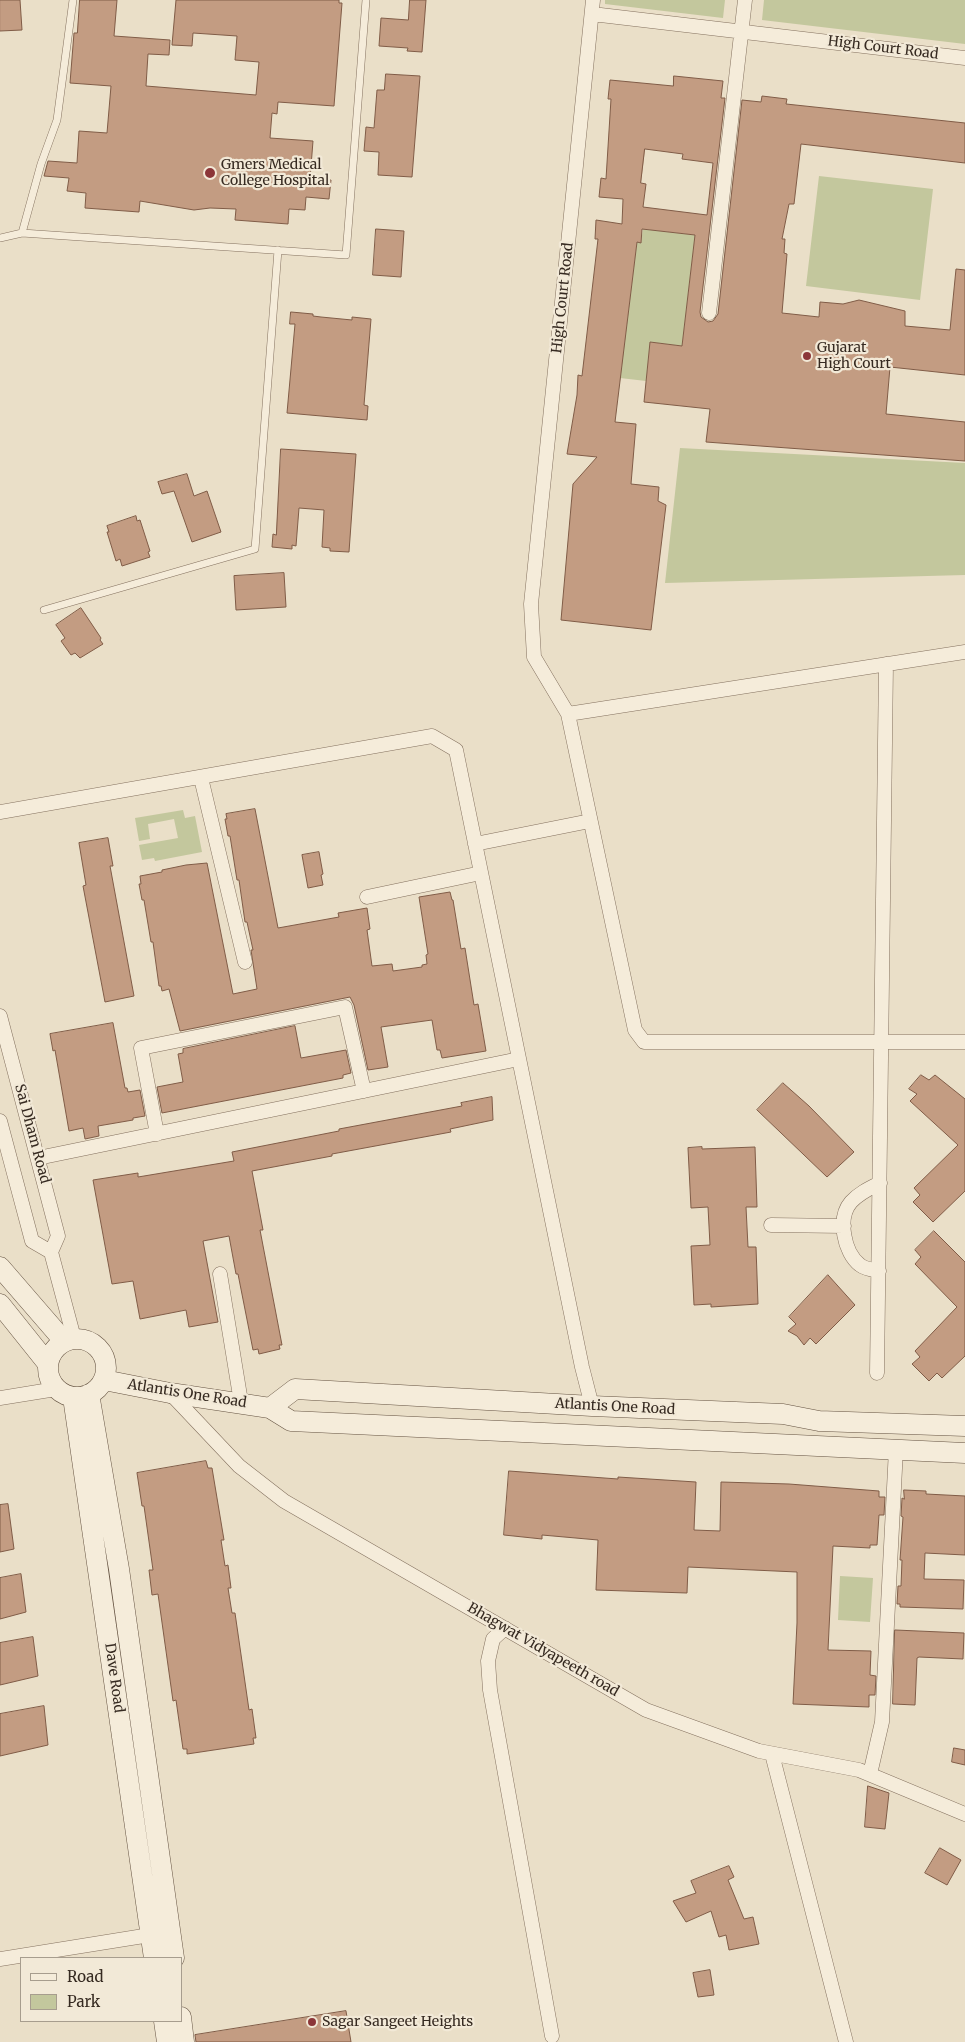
<!DOCTYPE html>
<html>
<head>
<meta charset="utf-8">
<style>
	body { margin:0 }
	#map { position:relative; width:965px; height:2042px; overflow:hidden; background:#eadfc8; font-family:Merriweather,serif }
	canvas { display:block }
	.legend { position:absolute; left:20px; top:1957px; width:162px; height:65px; box-sizing:border-box; background:#f2e9d7; border:1px solid #a79d8e; margin:0; padding:6px 9px; list-style:none; font-size:15px; color:#362a21 }
	.legend li { display:flex; align-items:center; gap:10px; height:25px }
	.legend b { width:25px; border:1px solid #a79d8e }
</style>
</head>
<body>
<div id="map">
<canvas width="965" height="2042"></canvas>
<ul class="legend">
<li><b style="height:6px;background:#f5ecda"></b>Road</li>
<li><b style="height:14px;background:#c3c79d"></b>Park</li>
</ul>
</div>
<script>
const c = document.querySelector('canvas').getContext('2d');
c.lineJoin = 'round';
function fillPath(path, color) { c.fillStyle = color; c.fill(path, 'evenodd'); }
function trace(path, color, width, dash) { c.strokeStyle = color; c.lineWidth = width; c.lineCap = dash ? 'butt' : 'round'; c.setLineDash(dash || []); c.stroke(path); }
function label(font, color, halo, rows, align = 'center') {
  c.font = font + ' Merriweather,serif'; c.lineWidth = 4.5; c.setLineDash([]); c.textBaseline = 'middle'; c.strokeStyle = halo; c.fillStyle = color; for (const [text, x, y, turn = 0] of rows) {
    c.save(); c.translate(x, y); c.rotate((+turn || 0) * Math.PI / 180); c.textAlign = isNaN(turn) ? turn : align; if (halo) c.strokeText(text, 0, 0); c.fillText(text, 0, 0); c.restore();
  }
}
fillPath(new Path2D(`
	M605,0H725L723,18L605,4Z
	M764,0H965V44L762,20Z
	M819,176L933,189L920,300L806,286Z
	M643,229L695,235L682,346L650,342L646,381L620,378L637,242H641Z
	M680,448L965,463V575L665,583Z
	M183,810L185,818L195,816L202,852L155,861L154,858L142,860L139,845L178,838L174,819L148,824L150,839L139,841L135,818Z
	M840,1576L873,1578L870,1622L838,1620Z`), '#c3c79d');
const building = new Path2D(`
	M0,0H20L22,30L0,31Z
	M80,0H117L114,36L170,40L169,55L148,54L146,86L256,95L259,62L235,60L237,36L193,33L192,46L172,45L176,0H339V3H342L334,106L278,102L277,114L272,113L270,138L313,141L310,179L331,180L329,199L306,197L305,210L289,209L288,224L235,220L236,209L210,208L194,210L140,201L139,212L85,208L86,193L67,191L69,178L44,176L48,161L77,163L79,131L107,133L111,86L70,83L74,33H77Z
	M410,0H426L422,52L407,51L408,48L379,46L381,18L408,20Z
	M386,74L420,76L412,177L378,175L379,152L364,151L366,127L374,128L377,90H384Z
	M674,76L723,81L721,98H725L700,312L701,317L708,322L713,321L718,314L742,100L761,102L762,96L787,99L786,104L965,123V163L801,144L794,204H789L782,239H785L784,253L787,254L782,313L819,317L820,302L843,304L859,300L905,311V326L950,330L956,269L965,270V375L890,367L886,414L965,422V461L706,442L710,409L644,402L650,342L682,346L695,235L642,229L641,243L637,242L615,422L636,424L631,484L659,487L658,501L666,505L651,630L561,620L573,484L597,457L567,454L577,395L578,375L582,376L598,239H595L596,220L622,224L623,199L599,197L601,178L606,179L611,99H608L610,80L673,86ZM645,149L683,154L682,159L713,163L707,215L643,207L646,184L641,183Z
	M376,229L404,231L401,277L373,275Z
	M291,312L313,314V316L321,317L352,320V317L371,319L364,405L368,406L367,420L287,413L295,324H290Z
	M281,449L356,454L349,552L330,551V548L322,547L324,510L299,508L296,546L292,545V549L272,547L273,534L276,535Z
	M187,474L194,496L207,491L221,532L192,542L174,491L162,494L158,482Z
	M136,516L137,521L140,520L150,551L148,552L150,557L122,566L120,559L116,561L107,532H109L107,526Z
	M284,573L286,607L236,610L234,576Z
	M81,608L101,638L100,640L103,644L80,658L75,653L71,655L61,641L65,638L56,625Z
	M255,809L278,928L339,917L338,913L367,908L370,929L367,930L372,966L392,964L393,971L422,967V965L427,964L426,955L428,954L419,897L450,892L452,900H453L461,949L465,948L474,1005L478,1004L486,1051L442,1058L440,1050H437L432,1020L381,1027L388,1067L368,1070L354,1005L350,997L180,1031L169,989L162,991L161,986H159L153,942H151L144,900H142L139,884H141L140,876L162,872V870L186,865L207,863L233,994L257,989L251,950H253L247,922H245L239,880H237L230,836H228L225,819H227L226,814Z
	M108,838L113,866H110L134,996L105,1002L83,886L86,885L79,843Z
	M319,852L323,874L321,875L323,885L308,888L302,855Z
	M113,1023L125,1088H127L128,1092L140,1090L145,1116L133,1118V1120L98,1126L99,1136L85,1139L83,1128L69,1131L55,1050L53,1051L50,1034Z
	M295,1026L301,1058L346,1050L351,1073L343,1075V1078L162,1113L157,1087L183,1082L178,1054L183,1053V1049Z
	M921,1075L929,1080L935,1075L965,1099V1191L933,1222L913,1202L920,1195L914,1188L958,1145L910,1101L917,1094L909,1089Z
	M783,1083L809,1106L854,1152L827,1177L757,1110Z
	M492,1097L493,1120L450,1129L451,1132L332,1154V1156L252,1171L263,1230H260L282,1345H279L280,1349L259,1354L258,1349L253,1350L238,1274H236L229,1236L203,1241L218,1322L189,1327L186,1310L140,1319L133,1281L112,1284L93,1180L138,1173V1177L234,1161L232,1152L339,1131V1129L462,1106L461,1103Z
	M702,1147V1149L755,1147L757,1207H746L748,1247H756L758,1304L711,1307V1304L694,1305L691,1246L710,1245L708,1207L691,1208L688,1148Z
	M934,1231L965,1262V1356L942,1378L937,1373L929,1381L912,1364L920,1357L915,1351L957,1307L915,1264L921,1257L915,1250Z
	M828,1275L855,1305L816,1344L810,1338L804,1345L797,1336L788,1331L796,1324L789,1317Z
	M206,1461L208,1468H212L224,1540H221L225,1566L228,1565L231,1588H228L232,1613H235L249,1710L252,1709L256,1738H253L254,1744L187,1754V1749H183L176,1700L173,1701L158,1594L152,1595L149,1570H153L144,1506H142L137,1473Z
	M509,1471L618,1479V1477L696,1482L694,1530L720,1531L721,1482L789,1484L879,1491V1497H885L884,1515H879L877,1545H870V1548L833,1546L828,1650L871,1651L870,1675L876,1676L875,1695H869V1707L793,1704L797,1623V1572L688,1567L687,1593L596,1590L598,1540L542,1535V1539L504,1535Z
	M904,1490L926,1491V1494L965,1496V1555L925,1553L924,1579L964,1580L963,1609L900,1607V1604H897L898,1586H901L902,1560H900L903,1517L901,1516L902,1498L904,1499Z
	M8,1504L14,1549L0,1552V1505Z
	M21,1574L26,1612L0,1619V1578Z
	M895,1630L964,1633L963,1659L919,1657L917,1658L915,1705L893,1704Z
	M33,1637L38,1676L0,1685V1643Z
	M44,1706L48,1745L0,1756V1714Z
	M954,1748L965,1750V1765L952,1762Z
	M868,1786L889,1793L885,1829L865,1827Z
	M940,1848L961,1860L947,1885L925,1873Z
	M729,1866L734,1877L728,1880L744,1919L753,1917L759,1944L729,1950L726,1935L719,1937L711,1911L686,1922L673,1901L696,1893L691,1881Z
	M710,1970L714,1995L698,1997L693,1973Z
	M346,2011L351,2042H196L195,2035Z`);
fillPath(building, '#c39c82');
trace(building, '#805c47', 1);
const lane = new Path2D(`
	M22,233L41,164L57,120L73,0
	M0,238L22,233L346,255L366,0
	M44,610L255,549L278,250`);
const street = new Path2D(`
	M593,0L531,604L534,657L568,714L635,1030L644,1042H965
	M592,14L965,58
	M709,313L745,0
	M568,714L965,652
	M201,778L245,962
	M0,812L432,736L456,750L582,1367L592,1406
	M475,844L590,821
	M367,897L481,873
	M0,1016L58,1236L51,1252L74,1338
	M0,1121L32,1241L51,1252
	M157,1134L141,1048L345,1007L364,1091
	M38,1158L519,1059
	M771,1225L844,1226
	M879,1271C873,1270 865,1269 860,1265C844,1253 837,1218 851,1202C859,1193 870,1188 880,1183
	M220,1274L241,1402
	M877,1373L886,664
	M170,1393L239,1466L284,1501L646,1710L759,1751L859,1770L965,1814
	M0,1398L56,1389
	M505,1628L493,1639L488,1661L490,1690L552,2036
	M772,1754L846,2042
	M870,1774L882,1722L896,1449
	M0,1959L150,1935`);
const secondary = new Path2D(`
	M0,1267L64,1341
	M0,1304L48,1364
	M48 1368a29 29 0 1 1 58 0a29 29 0 1 1-58 0Z
	M104,1380L170,1393L270,1408L291,1421L965,1453
	M89,1394L119,1569L174,1958
	M73,1397L154,1958
	M270,1408L295,1389L592,1406L783,1414L819,1421L965,1426
	M181,2017L184,2042
	M164,2021L167,2042`);
trace(lane, '#84715f', 8);
trace(street, '#84715f', 15);
trace(secondary, '#655342', 21);
trace(lane, '#f5ecda', 7);
trace(street, '#f5ecda', 14);
trace(secondary, '#f5ecda', 20);
for (const [x, y, r, color] of [
	[210,173,6,"#8c3638"],
	[807,356,5,"#8c3638"],
	[312,2022,5,"#8c3638"]
]) { const dot = new Path2D(); dot.arc(x, y, r, 0, 2 * Math.PI); c.fillStyle = color; c.fill(dot); trace(dot, '#f2e9d7', 2); }
label('14px', '#362a21', '#f2e9d7', [
	["High Court Road",883,48,7],
	["High Court Road",563,298,-84],
	["Sai Dham Road",32,1134,75],
	["Atlantis One Road",187,1394,9],
	["Atlantis One Road",615,1407,3],
	["Bhagwat Vidyapeeth road",543,1650,30],
	["Dave Road",114,1678,82]
]);
label('14px', '#362a21', '#f2e9d7', [
	["Gmers Medical",221,165],
	["College Hospital",221,181],
	["Gujarat",817,348],
	["High Court",817,364],
	["Sagar Sangeet Heights",322,2022]
], 'left');
</script>
</body>
</html>
